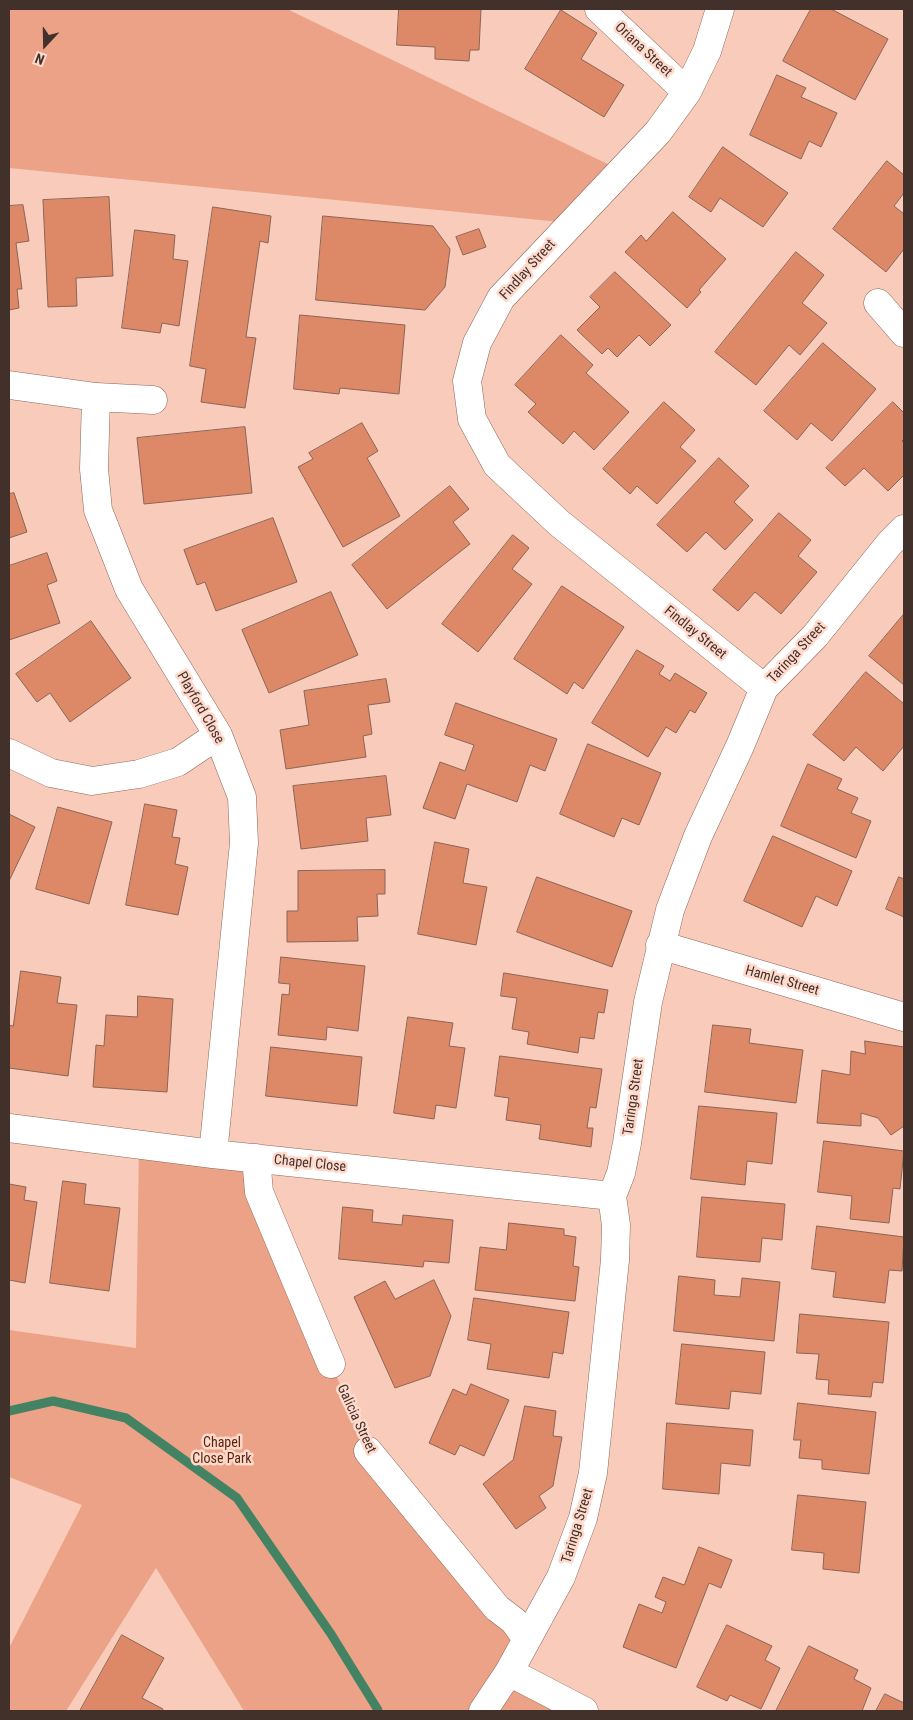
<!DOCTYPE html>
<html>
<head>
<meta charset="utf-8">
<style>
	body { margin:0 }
	#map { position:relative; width:913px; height:1720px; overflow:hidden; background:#f8cbba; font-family:"Roboto Condensed",sans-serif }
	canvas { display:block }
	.frame { position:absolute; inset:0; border:10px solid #42302a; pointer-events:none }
	.north { position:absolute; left:20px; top:20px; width:50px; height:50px; -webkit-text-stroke:4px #ffdacc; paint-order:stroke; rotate:201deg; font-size:14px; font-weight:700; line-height:20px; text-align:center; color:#42302a }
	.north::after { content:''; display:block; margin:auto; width:18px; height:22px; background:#42302a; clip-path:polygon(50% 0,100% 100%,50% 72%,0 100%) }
</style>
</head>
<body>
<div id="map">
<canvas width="913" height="1720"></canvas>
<div class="frame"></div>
<div class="north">N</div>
</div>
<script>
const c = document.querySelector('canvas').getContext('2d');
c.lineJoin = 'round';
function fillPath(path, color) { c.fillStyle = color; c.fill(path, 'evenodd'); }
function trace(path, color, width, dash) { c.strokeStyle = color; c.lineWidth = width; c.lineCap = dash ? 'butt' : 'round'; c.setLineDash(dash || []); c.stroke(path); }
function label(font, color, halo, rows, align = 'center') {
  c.font = font + ' "Roboto Condensed",sans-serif'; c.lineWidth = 5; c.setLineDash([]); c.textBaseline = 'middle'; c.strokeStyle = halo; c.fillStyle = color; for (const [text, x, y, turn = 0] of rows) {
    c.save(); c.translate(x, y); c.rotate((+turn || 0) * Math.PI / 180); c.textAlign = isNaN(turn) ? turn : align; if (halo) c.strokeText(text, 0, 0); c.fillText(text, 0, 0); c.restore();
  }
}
fillPath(new Path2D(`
	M9,9H287L622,171L571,223L9,168Z
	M139,1144L256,1158L259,1192L368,1451L514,1621L509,1672L584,1711H244L156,1568L66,1711H9V1648L82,1505L9,1477V1330L136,1348Z`), '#eba286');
trace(new Path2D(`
	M9,1411L53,1401L126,1418L237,1498L331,1634L378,1710`), '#438263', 9);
const building = new Path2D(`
	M399,9H481L479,50H470L469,61L435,59V47L397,45Z
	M811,9H831L888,39L855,100L783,61Z
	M561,10L597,33L581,59L624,85L604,117L525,69Z
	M777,75L806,88L801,97L837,113L821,147L809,141L801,159L750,135Z
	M723,147L788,193L763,227L720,198L711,212L689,197Z
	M887,161L904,175V193L894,206L904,214V249L886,272L833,229Z
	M109,197L113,276L76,278L77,306L48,307L43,200Z
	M23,205L29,241L16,243L22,289H17L19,308L9,310V206Z
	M213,207L271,216L268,243L260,241L246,337L256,338L245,408L201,402L206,369L190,366Z
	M673,212L726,259L699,290L701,292L687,308L625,252L641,235L646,241Z
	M323,216L433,226L450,249L445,287L425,310L316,300Z
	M479,229L486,247L463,255L456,237Z
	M135,230L175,235L173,259L188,261L179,326L162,323L160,333L122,328Z
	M796,252L824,275L802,303L827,323L800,355L789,345L756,385L715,352Z
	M615,272L671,325L650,346L639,335L617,357L608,348L602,354L577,330L600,307L590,297Z
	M300,315L405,325L399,394L340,388L339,394L294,389Z
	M561,335L593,365L586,373L629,412L594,450L574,431L563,444L528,412L536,404L515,385Z
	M823,343L876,389L832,441L811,423L797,440L764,411Z
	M664,402L695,430L680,447L696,461L657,504L637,486L630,494L603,469Z
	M893,402L904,413V439L902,441L904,443V475L888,491L864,468L845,486L826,468Z
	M362,423L378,451L367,458L400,516L343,547L298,467L313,459L309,453Z
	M245,427L252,493L144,504L137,438Z
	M719,458L749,486L734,502L753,520L725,550L706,532L687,552L657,525Z
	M450,486L469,509L453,522L470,544L387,609L352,565Z
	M14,493L27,532L9,538V494Z
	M779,513L811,540L798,556L817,572L781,614L755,592L738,611L713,590Z
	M273,518L297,582L216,611L205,582L197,585L184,550Z
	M513,535L529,548L512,569L532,584L478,652L442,624Z
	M47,553L57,581L47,585L60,623L9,640V566Z
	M562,586L624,627L583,689L574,682L567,694L514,659Z
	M331,592L358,655L269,693L242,630Z
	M904,614V685L869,656Z
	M91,621L131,678L70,722L50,693L37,702L16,674Z
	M637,650L664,666L659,674L670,681L675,673L707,693L695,713L690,710L676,733L666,727L648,757L592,723Z
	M866,672L904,704V746L883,771L856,747L844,761L813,735Z
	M386,679L390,702L368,705L372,734L363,736L366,757L286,769L280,730L309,725L304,691Z
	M456,703L557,739L545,771L530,765L517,802L467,784L455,819L423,808L440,762L465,771L474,745L445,735Z
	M588,744L661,773L639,825L622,818L614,837L560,814Z
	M808,764L842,779L837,789L858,798L851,813L871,821L856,858L781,826Z
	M386,776L391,815L366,818L368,841L301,849L293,786Z
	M145,804L177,810L172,837L180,838L175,864L188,867L178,915L126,905Z
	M58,807L112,822L89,904L36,889Z
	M9,814L35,827L9,881Z
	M773,836L852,871L837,906L816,896L802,927L744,901Z
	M435,842L469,849L463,883L487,887L476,945L418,934Z
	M385,870V894H377L378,916L357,917L358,941L287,942V911H298V871Z
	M537,877L632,911L612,967L517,932Z
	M899,877L904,879V917L886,909Z
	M281,957L365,966L358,1031L327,1027L326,1040L278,1035L282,994L289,995L290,984L279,983Z
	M21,971L61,977L57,1003L77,1005L68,1076L9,1068V1025L13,1026Z
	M504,973L608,990L604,1013L598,1012L594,1039L580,1037L578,1053L527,1044L529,1032L512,1029L517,998L501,996Z
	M138,996L173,999L167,1092L93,1087L96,1045L104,1046L106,1015L137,1017Z
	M408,1017L453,1023L449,1046L465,1048L456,1108L436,1105L434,1119L394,1113Z
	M713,1025L751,1029L749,1043L803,1050L796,1103L705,1092Z
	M865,1041L904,1047V1126L891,1135L878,1118L861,1113V1126L817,1123L822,1070L850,1075L851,1051L865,1054Z
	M271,1047L362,1057L357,1106L266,1096Z
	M500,1056L602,1069L596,1108L590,1107L587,1128H593L591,1147L539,1139L541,1125L506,1120L509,1098L495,1096Z
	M699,1106L777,1113L772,1164L747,1161L745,1185L691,1179Z
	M824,1141L904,1151L900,1189L893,1188L889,1223L850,1219L852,1196L818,1192Z
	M63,1181L86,1184L84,1204L120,1208L109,1291L50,1283Z
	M9,1184L26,1187L24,1200L37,1202L25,1283L9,1280Z
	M702,1197L785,1204L782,1240L762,1238L760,1262L697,1257Z
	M343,1207L373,1210L372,1222L402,1225L403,1215L453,1220L449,1263L424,1261L423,1267L339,1259Z
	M509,1223L564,1229V1235L576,1237L573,1266L579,1267L575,1301L475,1290L480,1247L506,1250Z
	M817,1226L904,1237L902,1271L889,1270L885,1303L833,1297L836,1272L812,1269Z
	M679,1276L715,1280L714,1295L740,1297L742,1278L780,1282L774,1341L674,1331Z
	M434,1280L451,1316L430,1376L395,1388L354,1297L385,1281L395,1299Z
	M474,1298L569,1312L563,1354L553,1352L549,1378L487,1369L491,1344L468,1340Z
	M800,1314L889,1322L883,1383L873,1382L871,1397L828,1394L829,1380L816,1379L819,1354L797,1353Z
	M682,1344L765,1352L761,1394L731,1391L729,1409L676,1404Z
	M471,1384L509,1400L484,1456L460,1445L455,1455L429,1443L453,1389L466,1395Z
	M798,1403L876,1412L869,1474L822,1469V1460L799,1458L801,1440H794Z
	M525,1406L556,1411L553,1436L562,1437L553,1486L539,1496L546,1508L516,1529L483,1484L513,1460Z
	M667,1423L753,1430L750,1466L721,1463L719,1494L663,1489Z
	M798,1495L866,1502L859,1573L823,1569L824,1553L792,1550Z
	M699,1547L732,1560L721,1588L709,1583L676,1668L623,1647L639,1604L662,1613L666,1602L655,1597L663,1577L684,1585Z
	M727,1625L772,1646L765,1660L780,1668L761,1709L730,1695L727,1701L697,1687Z
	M122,1635L164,1658L142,1698L163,1709L162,1711H80Z
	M809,1646L858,1670L854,1679L871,1688L862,1711H776Z
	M885,1694L904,1703V1711H876Z`);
fillPath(building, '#dd8968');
trace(building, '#8c6455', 1);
const minor = new Path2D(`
	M599,9L687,92
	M720,9L707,51L687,92L658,132L501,298L477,343L467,381L472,419L497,465L559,523L764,688
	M878,303L904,333
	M9,385L96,397L153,400
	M96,397L94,469L98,510L129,589L218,735L242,797L244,843L213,1154
	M9,753L51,773L92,781L139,774L178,762L218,735
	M660,945L904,1017
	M9,1128L213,1154L612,1196
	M256,1158L259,1192L331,1364
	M368,1451L497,1608L514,1621L527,1639
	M509,1672L584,1711
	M483,1711L509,1672L561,1577L583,1518L593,1473L615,1260L616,1225L612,1196L621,1173L627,1143L648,1002L670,910L698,836L740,746L764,688L815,636L890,543L904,529`);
trace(minor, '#8f6758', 29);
trace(new Path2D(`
	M342,1389L357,1425`), '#bf9b8d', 3, [4, 4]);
trace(minor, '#fff', 28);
label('14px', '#42302a', '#ffdacc', [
	["Oriana Street",643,50,43],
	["Findlay Street",528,270,-48],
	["Findlay Street",695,633,39],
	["Taringa Street",797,653,-47],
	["Playford Close",200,708,60],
	["Hamlet Street",782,981,16],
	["Taringa Street",634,1097,-82],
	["Chapel Close",310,1164,6],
	["Galicia Street",356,1419,65],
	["Taringa Street",578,1526,-73]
]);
label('14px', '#5a250e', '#ffdacc', [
	["Chapel",222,1443],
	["Close Park",222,1459]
]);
</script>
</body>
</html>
